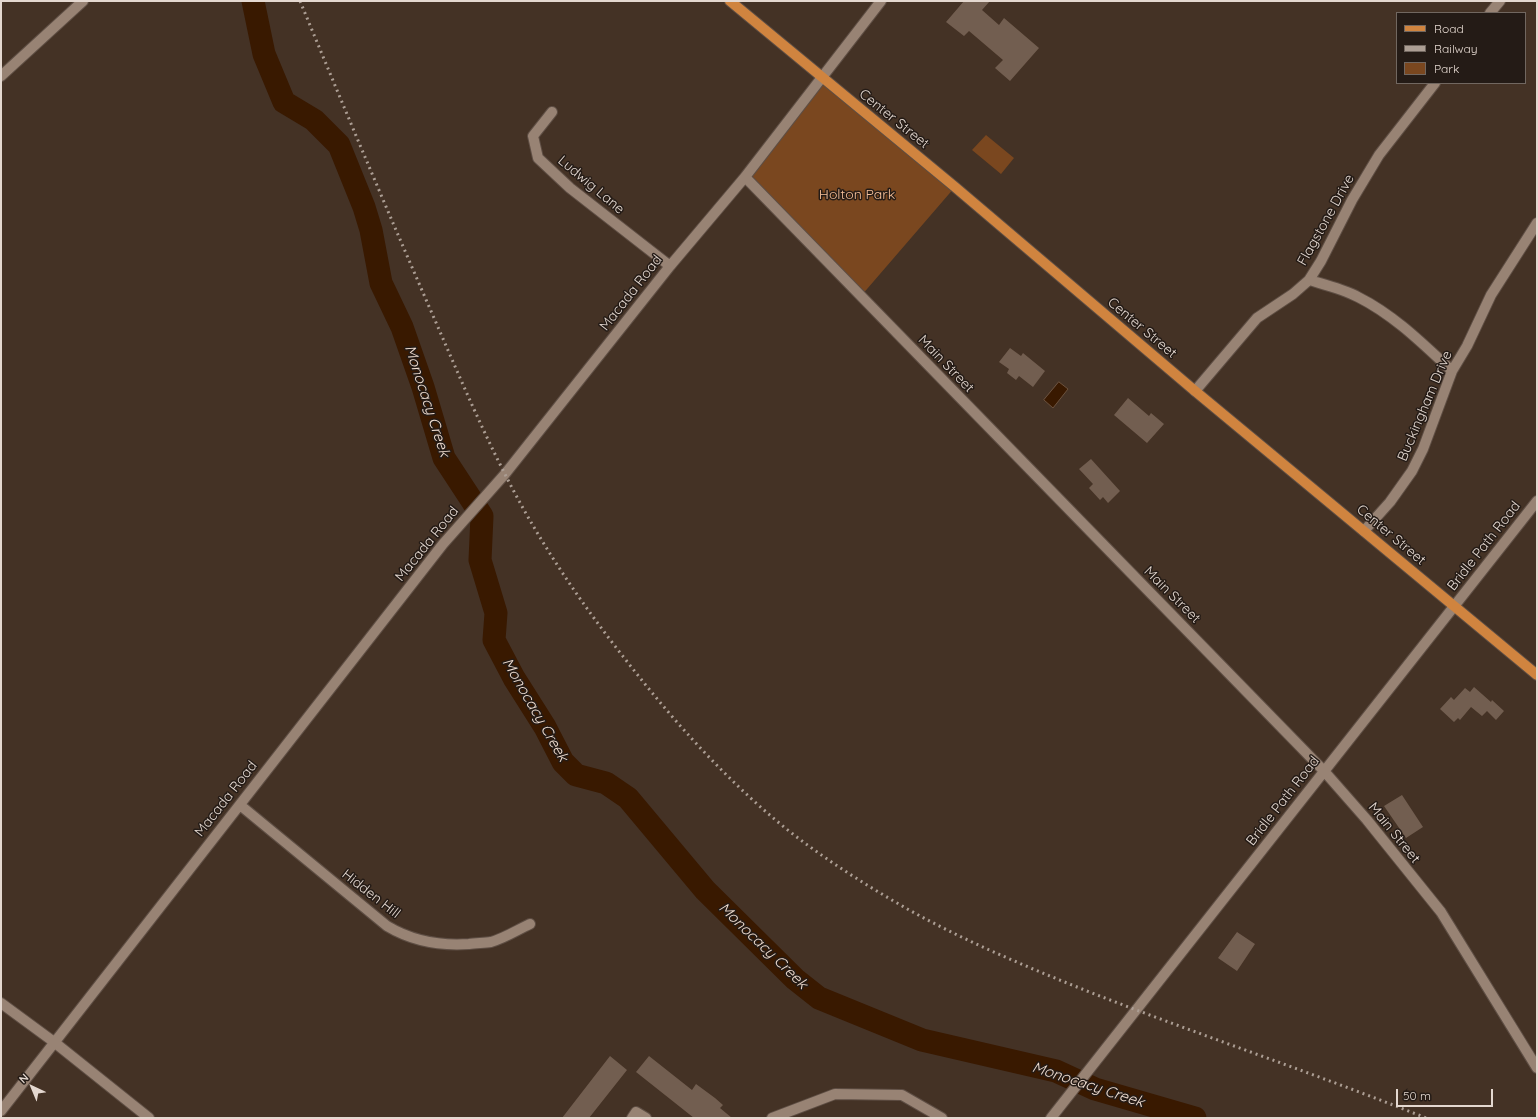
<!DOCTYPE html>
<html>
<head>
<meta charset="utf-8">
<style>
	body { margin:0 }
	#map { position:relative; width:1538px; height:1119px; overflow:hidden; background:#443225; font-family:Quicksand,sans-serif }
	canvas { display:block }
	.frame { position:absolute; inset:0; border:2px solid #e4d8d0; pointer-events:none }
	.legend { position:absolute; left:1396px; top:12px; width:130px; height:72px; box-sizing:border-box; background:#241b16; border:1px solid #716760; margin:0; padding:5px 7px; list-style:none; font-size:12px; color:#e4d8d0 }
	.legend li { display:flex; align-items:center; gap:8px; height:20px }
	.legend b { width:20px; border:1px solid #716760 }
	.north { position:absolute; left:12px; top:1067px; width:40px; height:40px; -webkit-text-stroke:3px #241b16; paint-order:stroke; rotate:316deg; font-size:11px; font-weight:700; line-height:16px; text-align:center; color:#e4d8d0 }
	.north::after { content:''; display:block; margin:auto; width:14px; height:18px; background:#e4d8d0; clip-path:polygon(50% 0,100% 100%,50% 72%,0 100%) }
	.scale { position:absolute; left:1396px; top:1089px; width:97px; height:18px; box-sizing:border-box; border:2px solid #e4d8d0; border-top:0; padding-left:5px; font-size:12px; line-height:14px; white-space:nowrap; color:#e4d8d0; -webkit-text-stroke:3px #241b16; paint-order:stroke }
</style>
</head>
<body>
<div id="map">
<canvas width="1538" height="1119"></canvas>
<div class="frame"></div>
<ul class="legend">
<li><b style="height:5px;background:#d0843f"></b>Road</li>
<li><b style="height:5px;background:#ac9e94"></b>Railway</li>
<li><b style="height:11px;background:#7a471f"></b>Park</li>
</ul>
<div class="north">N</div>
<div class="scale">50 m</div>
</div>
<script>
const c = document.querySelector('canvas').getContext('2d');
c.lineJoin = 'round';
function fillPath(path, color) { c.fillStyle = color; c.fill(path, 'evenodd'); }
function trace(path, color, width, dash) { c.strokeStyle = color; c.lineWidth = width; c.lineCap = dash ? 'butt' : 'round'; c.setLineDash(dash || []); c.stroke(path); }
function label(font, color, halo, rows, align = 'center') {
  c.font = font + ' Quicksand,sans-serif'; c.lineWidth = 3; c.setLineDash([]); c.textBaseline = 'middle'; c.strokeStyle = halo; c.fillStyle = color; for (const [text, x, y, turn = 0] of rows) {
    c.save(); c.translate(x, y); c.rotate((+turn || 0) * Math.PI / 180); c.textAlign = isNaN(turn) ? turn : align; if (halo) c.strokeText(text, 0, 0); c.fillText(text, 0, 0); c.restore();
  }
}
fillPath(new Path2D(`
	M821,77L955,187L861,296L745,177Z
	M986,135L1014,158L1001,174L972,150Z`), '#7a471f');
const water = new Path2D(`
	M1059,382L1068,389L1053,408L1044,400Z`);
fillPath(water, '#391900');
trace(water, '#6c523e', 1);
trace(new Path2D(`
	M253,1L264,54L284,102L314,120L339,145L364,207L371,230L381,283L402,327L423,387L444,458L482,516L480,560L496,613L494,640L514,678L545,727L563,762L576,775L606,783L628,798L705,890L795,979L819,998L922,1040L1056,1071L1095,1089L1195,1118`), '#391900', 23);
fillPath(new Path2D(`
	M964,1H990L982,10L999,25L1004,18L1039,48L1010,81L995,68L1003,60L969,31L964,36L946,22Z
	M1010,348L1021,356L1023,353L1045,371L1033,387L1019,376L1016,380L1007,373L1009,369L999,362Z
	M1128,398L1149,416L1151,413L1164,424L1147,443L1114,415Z
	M1091,459L1120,491L1108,503L1103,497L1100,500L1089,488L1093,484L1079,469Z
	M1474,687L1491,702L1492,700L1504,711L1496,720L1487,711L1482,716L1471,707L1460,720L1458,718L1454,722L1440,709L1451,697L1454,700L1465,688L1470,692Z
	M1402,795L1423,827L1406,838L1384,806Z
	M1237,932L1255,944L1237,971L1218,958Z
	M610,1056L627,1070L589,1118H562Z
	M649,1056L692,1090L696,1084L715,1098L723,1105L720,1108L732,1118H694L636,1072Z`), '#725e50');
const minor = new Path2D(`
	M1490,13L1500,1
	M1,76L83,1
	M552,112L533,136L538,158L570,188L670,266
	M745,177L1324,771L1367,820L1441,912L1537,1068
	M1309,280C1326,285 1343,289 1358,297C1394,315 1423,344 1452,371
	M1195,391L1257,318L1293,294L1309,280L1321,261L1352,200L1379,155L1435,83
	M1364,531L1390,502L1412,471L1423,449L1452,371L1467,346L1491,295L1537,223
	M240,805L387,926C412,941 440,946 469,944C476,943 484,943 491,942C505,938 517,930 530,924
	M1,1003L54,1042L149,1118
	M1,1111L443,544L505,474L670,266L745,177L881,1
	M632,1118L636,1112L646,1118
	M772,1118L835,1094L902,1095L942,1118
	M1051,1118L1537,501`);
const major = new Path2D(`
	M730,1L955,187L1195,391L1537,675`);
trace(minor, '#5e4e44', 12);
trace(major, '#5e4e44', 12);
trace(minor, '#988374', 10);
trace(major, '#d0843f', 10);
trace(new Path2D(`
	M300,1C343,105 386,208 431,311C465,389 497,467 541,539C573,592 610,641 649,689C690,739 734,786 784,827C824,859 867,886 911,911C967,942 1027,967 1087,991C1199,1035 1314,1073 1426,1118`), '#ac9e94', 3, [2, 4]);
label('14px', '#e4d8d0', '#241b16', [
	["Center Street",894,119,39],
	["Ludwig Lane",591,185,40],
	["Flagstone Drive",1326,220,-61],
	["Macada Road",631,293,-52],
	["Center Street",1142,328,40],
	["Main Street",946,364,46],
	["Buckingham Drive",1425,406,-67],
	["Center Street",1391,535,40],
	["Macada Road",427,544,-51],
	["Bridle Path Road",1484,546,-52],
	["Main Street",1172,595,45],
	["Macada Road",226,799,-52],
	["Bridle Path Road",1283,801,-52],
	["Main Street",1394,833,51],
	["Hidden Hill",371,894,38]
]);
label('14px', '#f8c19a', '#241b16', [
	["Holton Park",857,195]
]);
label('italic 15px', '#f1ded1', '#241b16', [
	["Monocacy Creek",427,401,72],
	["Monocacy Creek",535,710,60],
	["Monocacy Creek",763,946,44],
	["Monocacy Creek",1088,1085,18]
]);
</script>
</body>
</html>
